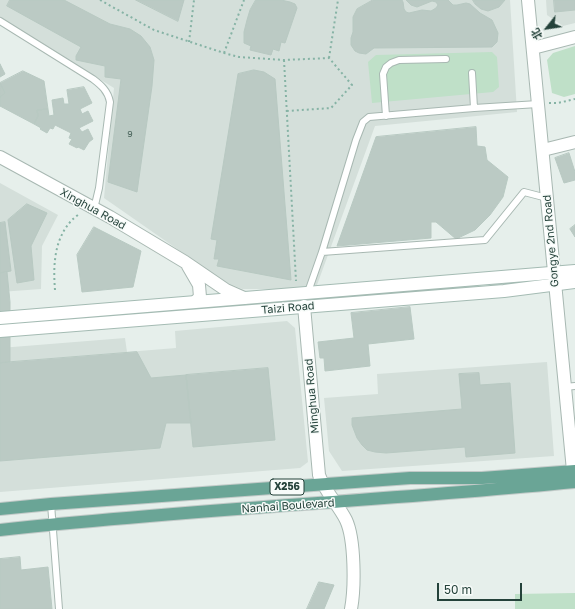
<!DOCTYPE html>
<html>
<head>
<meta charset="utf-8">
<style>
	body { margin:0 }
	#map { position:relative; width:575px; height:609px; overflow:hidden; background:#e6efeb; font-family:"Golos Text","Noto Sans SC",sans-serif }
	canvas { display:block }
	.north { position:absolute; left:527px; top:8px; width:40px; height:40px; -webkit-text-stroke:3px #f7fbf9; paint-order:stroke; rotate:240deg; font-size:11px; font-weight:700; line-height:16px; text-align:center; color:#24423a }
	.north::after { content:''; display:block; margin:auto; width:14px; height:18px; background:#24423a; clip-path:polygon(50% 0,100% 100%,50% 72%,0 100%) }
	.scale { position:absolute; left:437px; top:583px; width:85px; height:18px; box-sizing:border-box; border:2px solid #24423a; border-top:0; padding-left:5px; font-size:12px; line-height:14px; white-space:nowrap; color:#24423a; -webkit-text-stroke:3px #f7fbf9; paint-order:stroke }
</style>
</head>
<body>
<div id="map">
<canvas width="575" height="609"></canvas>
<div class="north">北</div>
<div class="scale">50 m</div>
</div>
<script>
const c = document.querySelector('canvas').getContext('2d');
c.lineJoin = 'round';
function fillPath(path, color) { c.fillStyle = color; c.fill(path, 'evenodd'); }
function trace(path, color, width, dash) { c.strokeStyle = color; c.lineWidth = width; c.lineCap = dash ? 'butt' : 'round'; c.setLineDash(dash || []); c.stroke(path); }
function label(font, color, halo, rows, align = 'center') {
  c.font = font + ' "Golos Text",sans-serif'; c.lineWidth = 3; c.setLineDash([]); c.textBaseline = 'middle'; c.strokeStyle = halo; c.fillStyle = color; for (const [text, x, y, turn = 0] of rows) {
    c.save(); c.translate(x, y); c.rotate((+turn || 0) * Math.PI / 180); c.textAlign = isNaN(turn) ? turn : align; if (halo) c.strokeText(text, 0, 0); c.fillText(text, 0, 0); c.restore();
  }
}
fillPath(new Path2D(`
	M0,0H510L517,112L375,126L317,285L288,289H242L223,281L104,198L114,88L0,18Z
	M546,0H575V23L563,26L547,15Z
	M0,183L58,215L42,246L41,289L0,292Z
	M287,321L295,328L308,462L300,468L0,492V348L125,338L127,352L176,348L175,331Z
	M547,362L554,456L342,471L329,451L324,398L378,394L377,374Z`), '#d4dfda');
fillPath(new Path2D(`
	M575,46V94L564,97L552,93L547,60L553,53Z
	M492,52L497,57L499,87L493,92L372,103L368,62L376,55Z
	M575,593V609H515V594Z`), '#bfe0c8');
const building = new Path2D(`
	M10,0H64L110,24L130,29L141,36L150,47L154,60L152,86L137,192L108,182L121,79L105,77V66L76,60V56L81,47L7,6Z
	M136,0H184L178,21Z
	M256,0H281L290,2L295,4L297,8L285,43L281,42L279,51L273,49L271,55L250,50L251,46L244,43V32L247,20L250,10Z
	M373,0H402L403,2L404,9L406,12L409,13L422,10L431,11L436,8L438,5L436,2L432,1L417,7L411,5L406,0H448L453,5H457L466,3L470,4L480,13L492,20L498,33L497,42L492,47L374,48L366,54L359,53L355,51L351,45V38L353,32V17L357,9Z
	M473,0H505L499,7L488,11L481,9L475,4Z
	M554,0H575V10L555,12Z
	M0,64L5,74L0,77Z
	M254,70L264,72L275,79L291,280L217,266L219,259H214L217,240L211,239L238,74Z
	M23,71L44,81L48,109L37,110L38,116L34,124L0,106V97L5,93L0,83Z
	M0,83L5,93L0,97Z
	M84,87L92,103L80,109L82,114L88,111L93,121L79,128L82,132L88,129L93,139L89,142L84,150L78,147L77,148L69,144L72,139L69,138L71,133L55,125L53,129L50,128L47,133L40,129L41,128L34,124L38,116L37,110L48,109L49,116L54,115L52,100L63,98L64,104H69L67,90Z
	M476,127L477,146L485,147L487,160L508,177L503,197L490,215L475,230L456,239L436,222H431V238L337,246L376,137Z
	M569,153L575,172V180L564,183L555,158Z
	M27,204L47,213L31,246L34,280L17,283L8,220Z
	M5,222L11,271L0,273V223Z
	M575,225V237L570,229Z
	M94,227L141,251L133,287L82,292L77,255Z
	M7,272L10,302V362L0,363V273Z
	M410,307L414,339L368,344L370,366L325,371L324,358H320L318,342L354,338L351,313Z
	M137,352L151,378L186,375L191,423H166L160,448L0,461V363Z
	M268,368L275,440L193,447L186,375Z
	M479,373L480,385L510,383L515,453L466,457L465,447L386,453L375,452L367,450L362,445L357,438L352,425V418L462,409L459,374Z
	M20,557L21,570L48,567L52,609H0V559Z
	M319,582L334,585L324,609H307Z`);
fillPath(building, '#bbcac4');
trace(building, '#b8c9c2', 1);
const service = new Path2D(`
	M0,21L93,79C101,85 108,91 110,102L99,188L94,209
	M472,73L474,108
	M386,116L383,74L386,67L391,63L399,60L446,59
	M322,252L485,240L524,192L547,198
	M308,292L322,252L356,140L363,122L369,117L474,108L538,104
	M565,387L575,386
	M51,504L59,609`);
const minor = new Path2D(`
	M543,150L575,142`);
const tertiary = new Path2D(`
	M528,0L574,481
	M533,48L575,37
	M0,157L110,217L185,262L226,290L244,298
	M188,266L199,285L200,297L196,301
	M304,306L319,475C325,492 338,504 346,520C355,539 355,588 351,609`);
const secondary = new Path2D(`
	M0,318L575,271
	M0,331L504,291L575,282`);
const primary = new Path2D(`
	M0,509L51,504L410,478H482L575,471
	M0,530C191,509 384,501 575,482`);
trace(service, '#a8b8b2', 8);
trace(minor, '#a8b8b2', 14);
trace(tertiary, '#a8b8b2', 14);
trace(secondary, '#a4bbb3', 14);
trace(primary, '#c2cac8', 14);
trace(new Path2D(`
	M100,0L154,30L224,53L239,57L284,60L329,58L352,85L331,108L287,111
	M189,42L194,0
	M224,53L244,0
	M329,58L338,0
	M284,60L296,281
	M549,103H558L575,99
	M55,290C53,265 54,238 73,219C75,217 78,215 80,213`), '#86b3a5', 2, [2, 3]);
trace(service, '#fff', 6);
trace(minor, '#fff', 12);
trace(tertiary, '#fff', 12);
trace(secondary, '#fff', 12);
trace(primary, '#6aa596', 12);
label('9px', '#4a645c', null, [
	["9",130,134]
]);
for (const [x, y, w] of [
	[287,487,34]
]) { const box = new Path2D(); box.roundRect(x - w / 2, y - 8, w, 16, 3); c.fillStyle = '#f7fbf9'; c.fill(box); trace(box, '#24423a', 1); }
label('bold 10px', '#24423a', null, [
	["X256",287,487]
]);
label('11px', '#24423a', '#f7fbf9', [
	["Xinghua Road",93,209,29],
	["Gongye 2nd Road",551,241,-95],
	["Taizi Road",288,308,-5],
	["Minghua Road",312,396,-95],
	["Nanhai Boulevard",288,506,-4]
]);
</script>
</body>
</html>
